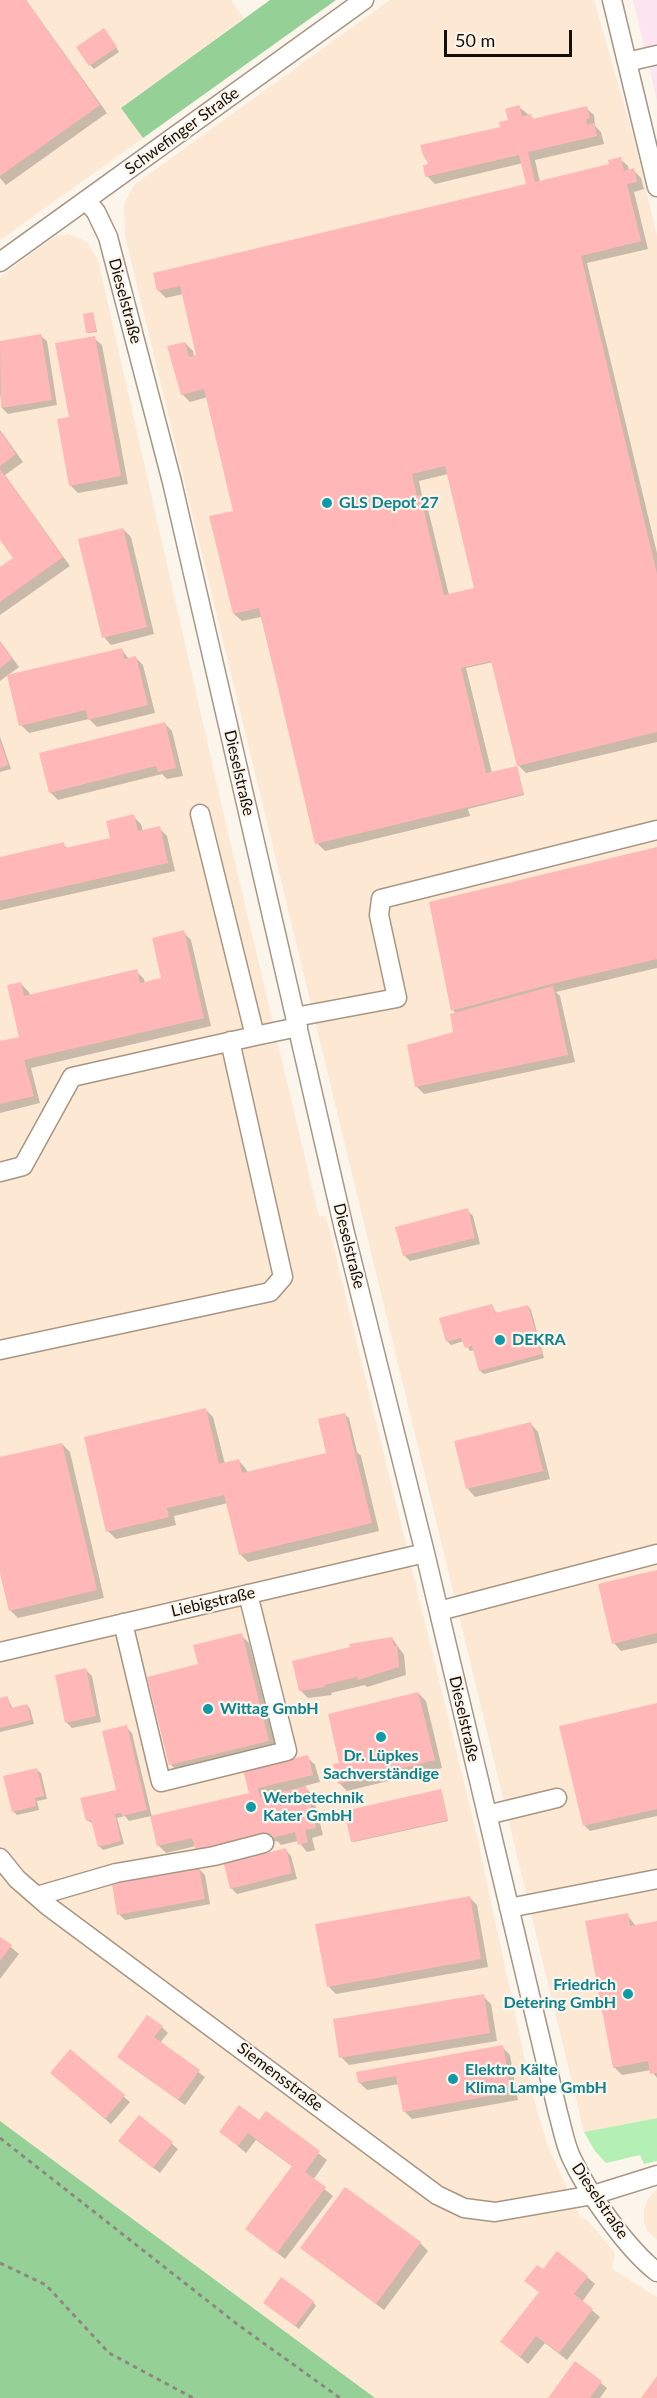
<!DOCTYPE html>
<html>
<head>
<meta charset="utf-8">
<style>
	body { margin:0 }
	#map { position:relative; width:657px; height:2398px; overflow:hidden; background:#fcf5ec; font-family:Lato,sans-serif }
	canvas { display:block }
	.scale { position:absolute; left:444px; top:30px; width:128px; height:27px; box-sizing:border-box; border:3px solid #140e07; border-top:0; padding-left:8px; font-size:18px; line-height:21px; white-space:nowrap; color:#140e07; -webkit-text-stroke:4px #fcf5ec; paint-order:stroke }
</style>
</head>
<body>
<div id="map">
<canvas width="657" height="2398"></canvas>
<div class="scale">50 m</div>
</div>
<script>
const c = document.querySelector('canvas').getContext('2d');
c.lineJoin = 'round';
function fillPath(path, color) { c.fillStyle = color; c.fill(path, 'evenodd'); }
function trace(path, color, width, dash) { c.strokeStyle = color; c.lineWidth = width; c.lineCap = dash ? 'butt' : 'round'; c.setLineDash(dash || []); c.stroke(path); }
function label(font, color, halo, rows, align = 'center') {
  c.font = font + ' Lato,sans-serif'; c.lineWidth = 4.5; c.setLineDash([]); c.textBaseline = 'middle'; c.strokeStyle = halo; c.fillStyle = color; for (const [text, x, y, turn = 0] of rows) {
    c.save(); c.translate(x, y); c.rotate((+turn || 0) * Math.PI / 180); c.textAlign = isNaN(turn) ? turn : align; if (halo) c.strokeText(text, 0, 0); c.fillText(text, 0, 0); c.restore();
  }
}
fillPath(new Path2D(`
	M0,0H231L244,18L121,108L143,138L0,240Z
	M390,0H594L635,143L657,236V2118L584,2132L125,236L124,204L134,185Z
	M69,234L87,242L98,260L227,829L319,1217L326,1216L477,1836L532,2093L548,2146L580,2217L587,2220L615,2253L612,2269L657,2297V2398H375L0,2121V277L54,237Z
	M657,2189V2240L647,2231L644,2222V2209L648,2199Z`), '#fce8d3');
fillPath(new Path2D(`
	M633,0H657V101Z`), '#fce5f1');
fillPath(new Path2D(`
	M657,2118V2161L644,2164L640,2155L606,2163L595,2151L584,2132Z`), '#b4f0b4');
fillPath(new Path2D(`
	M270,0H336L143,138L121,108Z
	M0,2121L375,2398H0Z`), '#95d196');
fillPath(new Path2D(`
	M0,0H26L107,113L6,185L0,178Z
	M108,34L119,52L94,69L90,65Z
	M519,107L535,120L586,108L594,115L595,126L601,132L604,144L535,160L540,182L610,166L620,159L628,166L629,171L633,170L641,178L644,189L634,192L648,249L587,263L657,553V742L526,773L518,765L493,662L466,668L492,773L517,767L524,795L468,809L470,816L325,851L317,843L261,617L242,621L234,614L235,512L208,397L190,402L182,394L185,343L193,351L194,357L198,356L183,294L166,298L158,290L528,185L523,163L435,184L427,176L430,165L425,158L501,128ZM448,474L476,589L449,595L427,505L423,501L419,481Z
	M93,313L97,332L89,333L87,332Z
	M41,336L47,341L57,405L8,414L2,408L0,394V342Z
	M94,338L102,345L128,484L78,493L70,485Z
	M0,430L23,462L5,475L70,566L0,615V569L15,558L0,538Z
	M123,529L131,537L154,634L111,645L104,637Z
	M0,641L19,667L0,681Z
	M121,649L129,659L136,658L143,665L155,713L97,727L89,719L29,733L21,725Z
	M164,723L172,731L183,776L167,779L162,774L58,800L50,792Z
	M0,737L11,769L0,772Z
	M133,816L141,824L143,832L159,828L167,836L175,871L0,910V858L63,844L68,849L112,839Z
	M657,849V968L556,992L560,996L575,1062L424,1094L416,1086L455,1033L456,1014L453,1010Z
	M183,932L191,940L211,1026L31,1068L40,1103L0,1113V1043L21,1038V984L29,992L30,996L136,971L144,979L145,983L163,979Z
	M467,1210L473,1216L480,1244L410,1261L404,1255Z
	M492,1306L497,1314L528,1306L531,1310L544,1358L484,1374L480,1371L475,1350L470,1351L464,1341L451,1345L447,1341Z
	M205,1409L213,1417L225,1464L239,1461L246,1469L248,1473L329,1454L345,1415L349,1418L357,1452L361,1456L379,1531L248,1562L240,1554L228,1503L174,1516L176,1525L116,1539L108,1531Z
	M531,1424L538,1432L550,1479L475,1497L468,1489Z
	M62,1444L70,1452L104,1598L18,1618L10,1610L0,1568V1459Z
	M657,1572V1643L621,1651L614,1643Z
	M241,1635L249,1643L276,1748L179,1772L171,1765L200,1665Z
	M392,1638L404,1655L406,1675L367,1687L365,1685L331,1693L332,1695L308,1698L300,1690Z
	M86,1670L92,1676L101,1722L72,1728L66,1722Z
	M418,1693L426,1701L442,1768L347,1791L339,1783L341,1764Z
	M7,1697L13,1709L27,1705L30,1709L34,1724L0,1732V1699Z
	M657,1705V1816L590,1831L584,1825Z
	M126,1727L132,1733L152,1817L250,1794L245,1771L307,1757L315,1765L320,1782L304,1786L313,1796L323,1835L312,1838L315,1850L307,1852L298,1841L281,1845L277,1841L205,1858L196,1846L166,1853L158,1845L151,1816L129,1821L125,1816L117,1818L124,1844L103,1850L99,1846L94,1824L88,1821L82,1799L119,1795Z
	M37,1770L41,1773L47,1799L37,1801L39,1810L17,1815L13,1811Z
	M442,1793L448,1821L354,1842L353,1841Z
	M286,1850L291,1856L297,1879L237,1894L231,1888Z
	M199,1869L205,1875L210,1904L125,1920L119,1914Z
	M469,1897L477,1905L488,1967L336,1994L329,1987Z
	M627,1915L636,1926L657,1922V2078L651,2070L622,2075L614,2067Z
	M0,1938L19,1954L0,1979Z
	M483,1996L491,2004L497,2041L349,2065L341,2057Z
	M162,2027L168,2033L160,2043L205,2077L185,2105L125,2062Z
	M502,2047L510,2055L518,2100L412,2119L404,2111L399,2084L367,2090L359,2082Z
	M71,2051L130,2102L111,2124L58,2079Z
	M266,2113L327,2160L313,2180L333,2196L285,2259L247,2229L293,2167L256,2140L246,2153L221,2132L259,2122Z
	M139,2117L178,2149L160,2173L126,2147Z
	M420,2243L428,2251L384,2310L302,2248Z
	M543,2271L587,2277L595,2284L582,2302L600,2317L567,2360L545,2343L528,2364L502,2342L540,2293L526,2281Z
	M313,2302L316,2306L299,2329L268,2306Z
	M575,2363L607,2388L600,2398H550Z`), '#0003');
fillPath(new Path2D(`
	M0,0H26L100,105L0,176Z
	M104,28L117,47L89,66L76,47Z
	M519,105L522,116L531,114L532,119L587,106L590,118L586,119L587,125L594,123L597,136L528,152L535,182L609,164L608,160L621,157L624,171L634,168L637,182L627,184L641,241L581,256L657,574V732L517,766L491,661L461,668L486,773L517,766L523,794L315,844L259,608L233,614L209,516L233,511L204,389L181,395L167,346L185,342L189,357L196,355L180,286L157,291L153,273L526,184L519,155L425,177L423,165L428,164L426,158H424L420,145L500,127L499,122L508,120L505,109ZM445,466L474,588L444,595L420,495L417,496L412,474Z
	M93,312L96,331L86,333L83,314Z
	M41,334L52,400L1,408L0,341Z
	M95,336L121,476L69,486L57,419L69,417L55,343Z
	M0,431L16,454L0,466Z
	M0,469L63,557L0,602V567L13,558L0,540Z
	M123,528L147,627L102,638L78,539Z
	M0,642L12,659L0,668Z
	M122,648L124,659L136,656L148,705L88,720L86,710L19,726L7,675Z
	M165,722L176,768L158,772L156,766L49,793L39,753Z
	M0,741L8,765L0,768Z
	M134,814L138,831L160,826L168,863L0,901V857L64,842L65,848L110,838L106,821Z
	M657,847V959L547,985L451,1011L429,902Z
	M184,930L204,1018L24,1060L34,1096L0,1104V1041L19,1037L7,985L21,982L24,996L137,969L140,983L161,978L152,938Z
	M553,986L568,1055L415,1087L407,1045L453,1032L450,1014Z
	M468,1208L475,1238L403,1256L395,1227Z
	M492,1304L495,1313L528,1305L542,1354L479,1371L472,1346L465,1348L461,1338L446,1342L439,1318Z
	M206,1408L219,1464L239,1459L242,1473L326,1453L318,1419L345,1413L372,1523L239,1555L224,1495L167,1508L169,1517L106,1532L84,1437Z
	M531,1422L543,1471L466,1489L454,1441Z
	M62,1443L97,1590L9,1611L0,1574V1457Z
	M657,1570V1633L612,1644L598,1584Z
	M242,1633L269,1741L169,1765L147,1677L198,1664L193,1645Z
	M392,1637L394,1646L397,1645L399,1667L358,1680L357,1677L324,1685L325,1687L299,1691L292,1661L350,1647L349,1644Z
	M86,1668L96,1716L65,1723L55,1675Z
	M418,1692L435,1760L338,1784L333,1764L339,1763L328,1714Z
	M7,1696L11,1708L27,1704L31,1720L0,1728V1698Z
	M657,1703V1809L583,1826L559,1726Z
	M127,1725L147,1810L122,1816L121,1813L115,1814L121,1841L98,1847L91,1820L86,1821L80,1798L116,1790L102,1731Z
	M308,1755L313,1775L258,1788L260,1797L306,1786L316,1828L305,1830L308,1842L298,1845L295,1832L272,1838L270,1833L196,1851L192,1838L157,1846L150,1816L249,1793L243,1770Z
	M37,1768L44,1796L35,1798L36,1806L12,1812L3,1776Z
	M441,1789L448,1820L351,1842L344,1811Z
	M286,1848L292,1873L230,1889L224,1864Z
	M199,1868L205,1899L117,1915L112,1884Z
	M470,1896L481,1959L327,1987L315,1924Z
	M628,1913L630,1926L657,1921V2073L650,2074L648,2061L613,2068L585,1921Z
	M0,1937L12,1945L0,1961Z
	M484,1994L490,2033L339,2058L333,2019Z
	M147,2015L163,2026L154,2037L200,2070L178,2100L117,2057Z
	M503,2045L511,2092L403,2112L396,2076L358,2083L356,2072Z
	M70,2049L125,2095L105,2119L50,2073Z
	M239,2105L259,2120L266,2111L320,2151L305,2172L326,2187L277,2253L245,2229L292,2166L248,2133L238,2146L219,2132Z
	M139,2115L173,2142L153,2168L118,2141Z
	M345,2187L421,2242L376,2304L300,2248Z
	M557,2251L588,2276L574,2294L593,2309L559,2353L536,2336L520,2357L500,2342L539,2292L524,2281L537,2265L543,2269Z
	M281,2277L314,2301L295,2326L263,2303Z
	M575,2361L602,2381L590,2398H548Z
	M657,2376V2398H641Z`), '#ffb8b7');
const minor = new Path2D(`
	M612,0L657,187
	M627,62L657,55
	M86,200L96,212L108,237L172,482L344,1229L425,1553L558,2113C562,2127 565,2144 571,2157C587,2192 627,2249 657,2272
	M0,262L364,0
	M200,814L255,1036L298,1027
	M295,1017L397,998L379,915L381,899L657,830
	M0,1172L23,1166L72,1077L255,1036
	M0,1350L270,1292L283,1277L230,1041
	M439,1611L657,1554
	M123,1623L161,1782L287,1751L248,1594
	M0,1652L425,1553
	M487,1815L557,1798
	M0,1858L17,1879L48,1906L437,2195L464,2208L495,2212L593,2195L657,2175
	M37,1896L116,1873L214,1856L264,1843
	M509,1908L657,1879`);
trace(minor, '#a79683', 21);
trace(new Path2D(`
	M0,2138L237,2324L340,2398
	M0,2263L46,2285L109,2353L193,2398`), '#8e887f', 3, [4.5, 4.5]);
trace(minor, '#fff', 18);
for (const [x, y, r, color] of [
	[327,503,6,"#0f9aa8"],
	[500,1340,6,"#0f9aa8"],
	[208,1709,6,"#0f9aa8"],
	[381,1737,6,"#0f9aa8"],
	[251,1807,6,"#0f9aa8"],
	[628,1994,6,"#0f9aa8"],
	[453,2079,6,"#0f9aa8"]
]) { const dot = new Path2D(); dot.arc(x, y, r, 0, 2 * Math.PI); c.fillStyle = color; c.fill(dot); trace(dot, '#fcf5ec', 2); }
label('16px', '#140e07', '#fcf5ec', [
	["Schwefinger Straße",182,131,-36],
	["Dieselstraße",125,301,75],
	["Dieselstraße",239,773,77],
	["Dieselstraße",349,1246,76],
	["Liebigstraße",213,1602,-13],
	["Dieselstraße",464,1719,77],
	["Siemensstraße",280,2077,37],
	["Dieselstraße",600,2201,56]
]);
label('bold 16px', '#0d838f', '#fcf5ec', [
	["GLS Depot 27",339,503],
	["DEKRA",512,1340],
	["Wittag GmbH",220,1709],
	["Dr. Lüpkes",381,1756,"center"],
	["Sachverständige",381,1774,"center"],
	["Werbetechnik",263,1798],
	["Kater GmbH",263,1816],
	["Friedrich",616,1985,"right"],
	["Detering GmbH",616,2003,"right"],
	["Elektro Kälte",465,2070],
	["Klima Lampe GmbH",465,2088]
], 'left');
</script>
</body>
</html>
